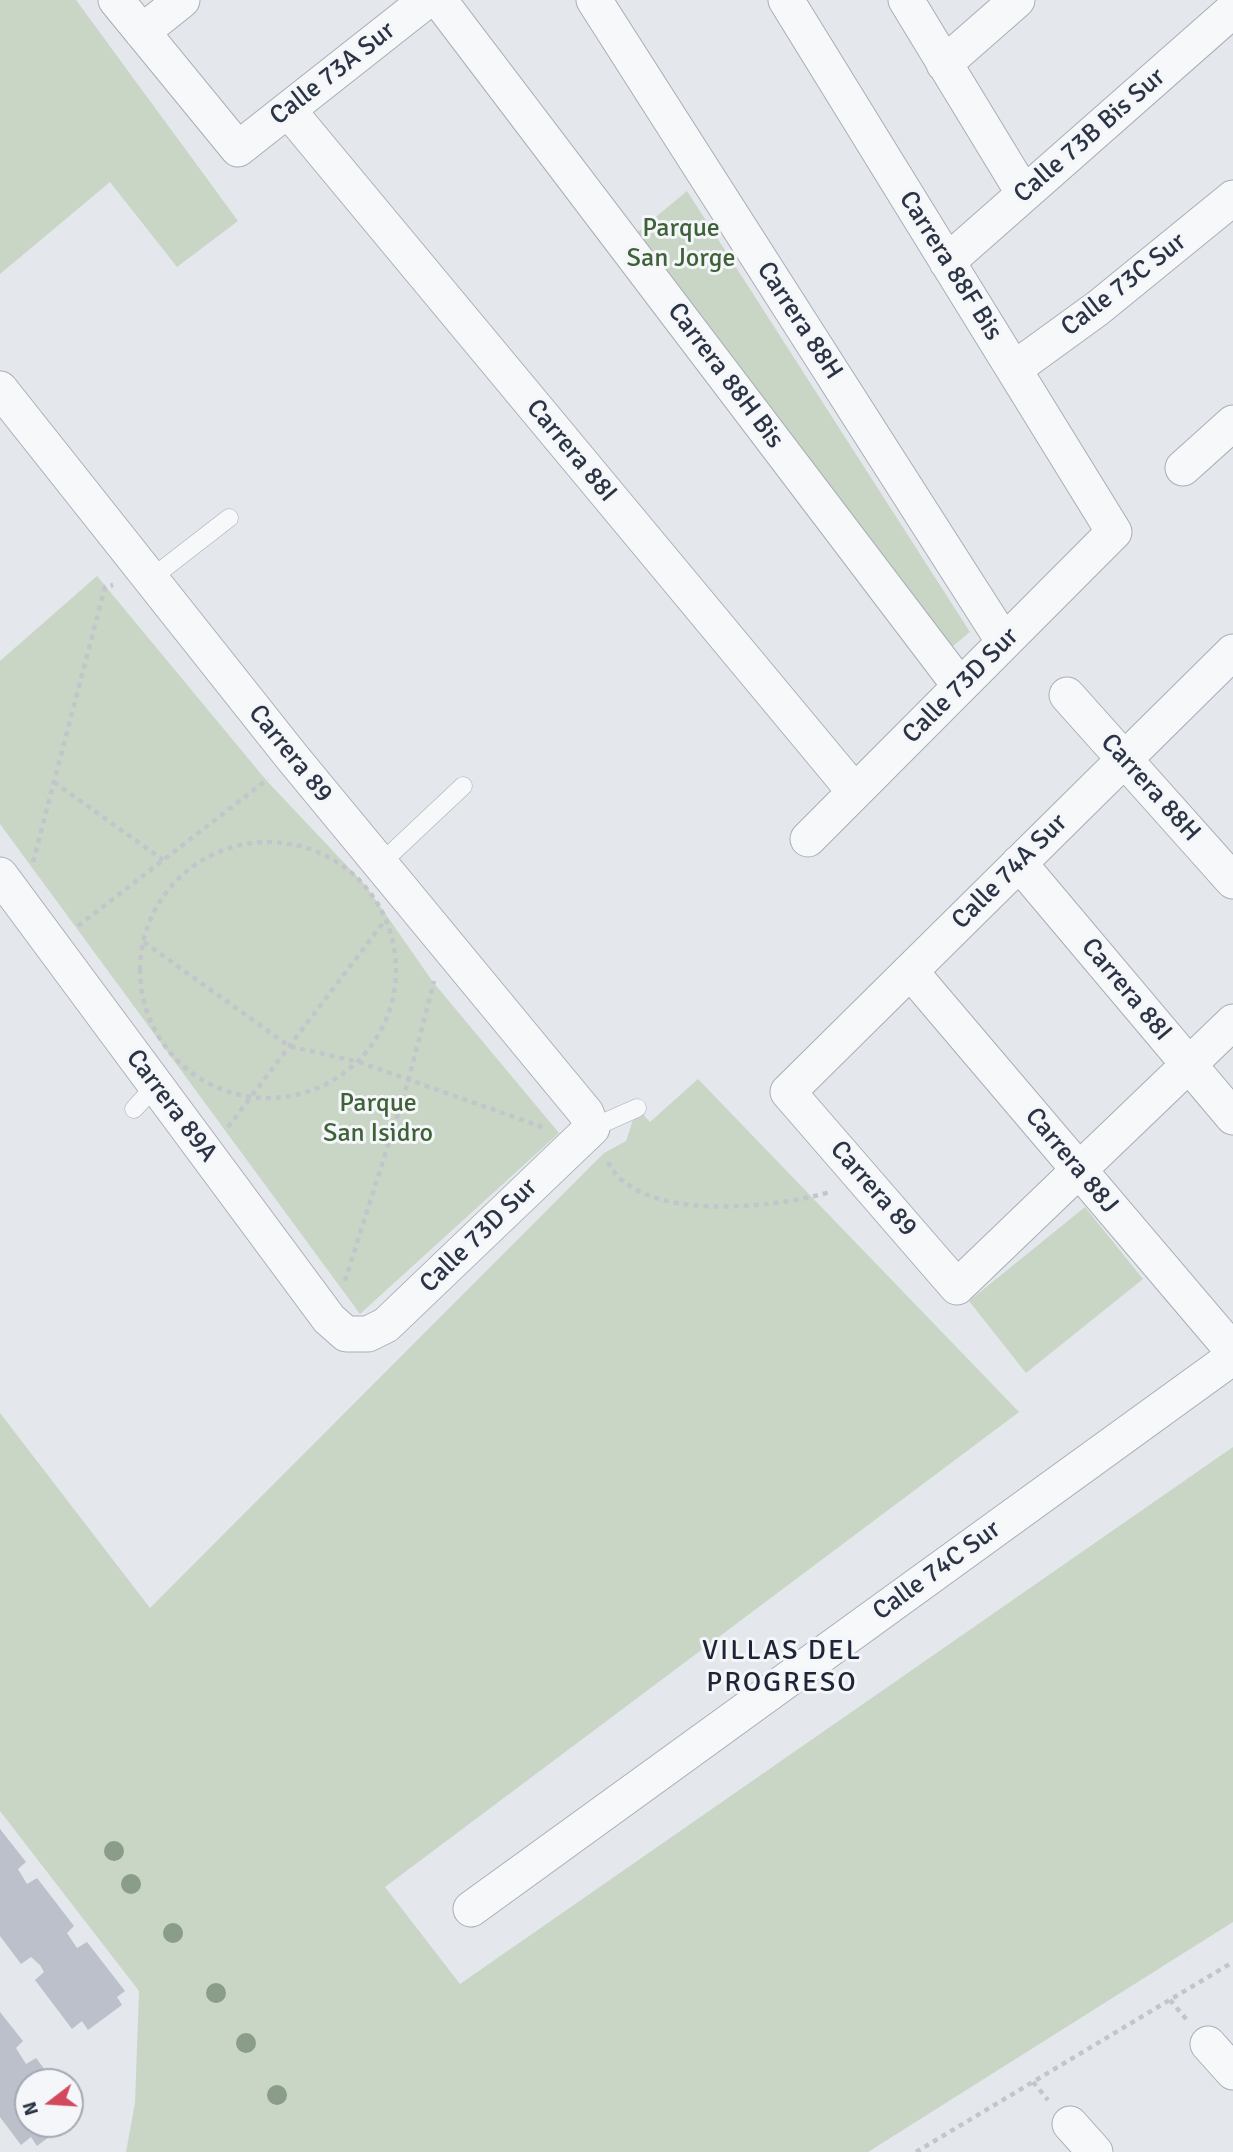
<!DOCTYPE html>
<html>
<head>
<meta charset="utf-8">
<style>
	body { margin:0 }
	#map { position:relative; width:1233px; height:2152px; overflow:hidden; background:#e4e7ec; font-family:Signika,sans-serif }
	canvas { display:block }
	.north { position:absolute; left:14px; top:2068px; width:70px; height:70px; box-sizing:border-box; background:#f4f6f9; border:2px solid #a4a8b1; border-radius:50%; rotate:253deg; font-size:19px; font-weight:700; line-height:28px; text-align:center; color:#2b3445 }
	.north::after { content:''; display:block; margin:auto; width:24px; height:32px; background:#d1495b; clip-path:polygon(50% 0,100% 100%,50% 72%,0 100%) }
</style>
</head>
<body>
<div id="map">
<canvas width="1233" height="2152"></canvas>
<div class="north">N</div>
</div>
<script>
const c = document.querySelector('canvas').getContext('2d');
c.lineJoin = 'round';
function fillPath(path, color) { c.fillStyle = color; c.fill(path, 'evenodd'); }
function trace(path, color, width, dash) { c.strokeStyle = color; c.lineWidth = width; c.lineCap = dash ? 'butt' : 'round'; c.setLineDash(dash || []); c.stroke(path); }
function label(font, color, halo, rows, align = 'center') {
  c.font = font + ' Signika,sans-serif'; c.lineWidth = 6; c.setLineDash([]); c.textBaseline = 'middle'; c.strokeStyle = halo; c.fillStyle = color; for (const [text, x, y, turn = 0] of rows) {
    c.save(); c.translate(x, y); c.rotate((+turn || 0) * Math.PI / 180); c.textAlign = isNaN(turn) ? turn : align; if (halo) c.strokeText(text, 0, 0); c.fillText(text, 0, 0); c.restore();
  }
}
fillPath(new Path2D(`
	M0,0H76L238,221L177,267L110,182L0,274Z
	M687,191L970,632L946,652L633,236Z
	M97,576L266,780L366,886L433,982L559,1133L360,1314L0,824V661Z
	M698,1079L1019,1412L385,1887L460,1984L1233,1447V1922L868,2152H126L135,2103L139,1991L0,1811V1413L150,1608L604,1153L626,1141L637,1108L650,1122Z
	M1085,1207L1143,1279L1026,1373L969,1301Z`), '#c9d6c5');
fillPath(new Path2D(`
	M0,1829L26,1862L18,1869L27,1884L37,1878L74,1926L67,1933L77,1948L87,1942L125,1991L117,1997L122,2005L88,2030L82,2021L72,2029L35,1980L44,1972L40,1965L31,1957L21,1964L0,1936Z
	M0,2012L23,2041L16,2048L26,2064L36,2058L54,2082H28V2124H66L37,2146L31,2137L21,2145L0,2117Z`), '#bbc0ca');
const service = new Path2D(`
	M149,580L229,518
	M379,865L463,786
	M134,1109L156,1085
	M592,1128L637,1108`);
const minor = new Path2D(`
	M116,0L238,149L427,0
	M439,0L960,686
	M594,0L1004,642
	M786,0L1114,532L808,839
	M906,0L1024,194
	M142,32L182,0
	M944,64L1017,0
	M288,110L855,792
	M947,262L1233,10
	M1014,369L1098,308L1233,198
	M0,389L292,757L586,1113L592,1128L386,1325L368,1334H346L329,1319L0,875
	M1183,468L1233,423
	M1233,652L788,1092L957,1287L1233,1022
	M1067,695L1233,881
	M1019,863L1233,1117
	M910,971L1233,1351
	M471,1909L1233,1357
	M1208,2044L1233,2072
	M1070,2124L1095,2152`);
trace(service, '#a9aeb7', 19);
trace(minor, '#a9aeb7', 37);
trace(new Path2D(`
	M54,782L163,860
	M140 970a128 128 0 1 1 256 0a128 128 0 1 1-256 0Z
	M33,862L105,587L113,585
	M78,926L268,779
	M144,942L289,1046L359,1062L545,1128
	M228,1127L383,923
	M608,1162C638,1224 776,1208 830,1192
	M345,1281L408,1082L434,981
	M1170,2000L1187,2020
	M1033,2082L1048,2100
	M916,2152L1233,1962`), '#c2c5cb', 4.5, [5, 5]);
trace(service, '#f7f8fa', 18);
trace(minor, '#f7f8fa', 35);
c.fillStyle = '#899d89';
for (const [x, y] of [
	[114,1851],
	[131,1884],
	[173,1933],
	[216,1993],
	[246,2043],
	[277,2095]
]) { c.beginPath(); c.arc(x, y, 10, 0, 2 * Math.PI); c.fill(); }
label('26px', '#2b3445', '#f4f6f9', [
	["Calle 73A Sur",333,74,-38],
	["Calle 73B Bis Sur",1090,136,-41],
	["Carrera 88F Bis",950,266,58],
	["Calle 73C Sur",1124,285,-38],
	["Carrera 88H",799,321,57],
	["Carrera 88H Bis",725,376,53],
	["Carrera 88I",571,451,50],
	["Calle 73D Sur",961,686,-45],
	["Carrera 89",290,754,51],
	["Carrera 88H",1150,788,48],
	["Calle 74A Sur",1010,872,-45],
	["Carrera 88I",1126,990,50],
	["Carrera 89A",171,1106,53],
	["Carrera 88J",1071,1161,50],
	["Carrera 89",873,1189,49],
	["Calle 73D Sur",479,1236,-44],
	["Calle 74C Sur",937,1571,-36]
]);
label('26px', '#3f6138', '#f4f6f9', [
	["Parque",681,229],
	["San Jorge",681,259],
	["Parque",378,1104],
	["San Isidro",378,1134]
]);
c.letterSpacing = '2px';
label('28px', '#1d2536', '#f4f6f9', [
	["VILLAS DEL",782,1652],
	["PROGRESO",782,1684]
]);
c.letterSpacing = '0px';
</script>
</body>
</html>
